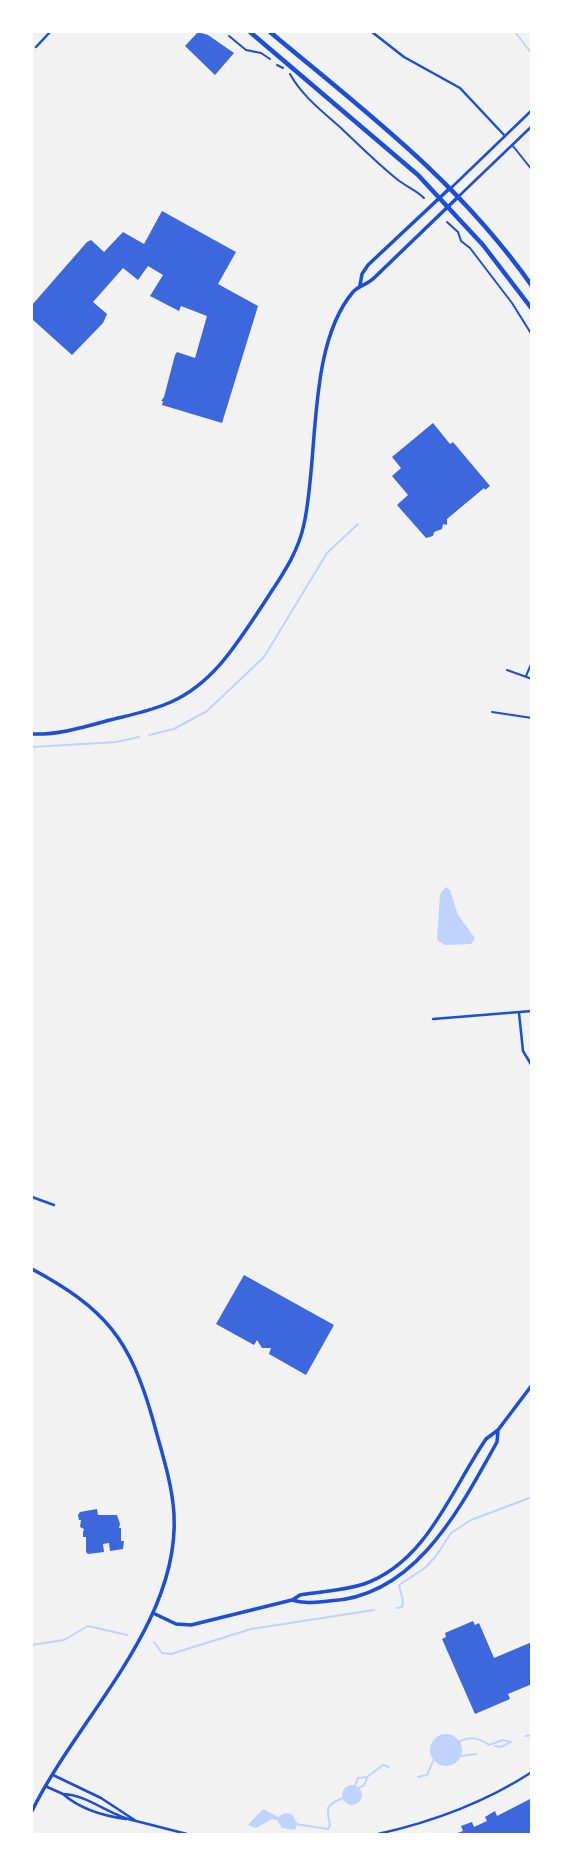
<!DOCTYPE html>
<html>
<head>
<meta charset="utf-8">
<style>
	body { margin:0 }
	#map { position:relative; width:563px; height:1866px; overflow:hidden; background:#f2f2f2; font-family:"PT Sans Narrow",sans-serif }
	canvas { display:block }
	.frame { position:absolute; inset:0; border:33px solid #fff; pointer-events:none }
</style>
</head>
<body>
<div id="map">
<canvas width="563" height="1866"></canvas>
<div class="frame"></div>
</div>
<script>
const c = document.querySelector('canvas').getContext('2d');
c.lineJoin = 'round';
function fillPath(path, color) { c.fillStyle = color; c.fill(path, 'evenodd'); }
function trace(path, color, width, dash) { c.strokeStyle = color; c.lineWidth = width; c.lineCap = dash ? 'butt' : 'round'; c.setLineDash(dash || []); c.stroke(path); }
fillPath(new Path2D(`
	M446,887L450,890L458,915L475,938L471,944L445,945L437,940L440,894Z
	M430 1750a16 16 0 1 1 32 0a16 16 0 1 1-32 0Z
	M342 1795a10 10 0 1 1 20 0a10 10 0 1 1-20 0Z
	M263,1809L278,1817L285,1813L292,1814L297,1823L295,1830L282,1828L277,1820L272,1819L256,1828L248,1825Z`), '#bfd3fe');
trace(new Path2D(`
	M515,32L532,54
	M149,735L174,729L207,711L264,657L327,553L358,524
	M32,747L116,742L139,737
	M397,1608L402,1607L403,1601L399,1585L425,1568L436,1556L451,1533L471,1520L532,1497
	M154,1642L162,1653L171,1654L251,1629L374,1610
	M32,1645L64,1640L88,1626L127,1635
	M526,1736L532,1735
	M457,1743C469,1736 478,1737 489,1745L503,1740L511,1742
	M495,1746L501,1747L509,1743
	M461,1756L476,1754
	M418,1777L427,1775L433,1761
	M354,1788L358,1778L367,1777L383,1765L389,1767
	M357,1789L364,1785L367,1778
	M295,1824L328,1829L330,1825C326,1809 326,1804 343,1798`), '#bfd3fe', 2);
fillPath(new Path2D(`
	M198,32L208,35L234,53L215,75L185,46Z
	M162,211L236,252L218,284L258,306L222,423L162,405L163,401H161L164,397L175,355L177,352L195,358L207,316L181,306L179,311L150,296L163,275L148,266L138,280L123,268L93,302L107,314L103,323L72,355L32,319V305L87,242L91,240L104,252L123,232L144,244Z
	M433,423L450,444L453,442L490,486L485,490L484,488L447,519V525L443,524L442,529L434,532L433,536L426,538L397,505L408,495L392,476L401,468L392,457Z
	M244,1275L334,1325L306,1375L269,1354L271,1348H262L257,1340L254,1345L216,1324Z
	M97,1509L98,1515H117L120,1524L119,1528H121V1541H124L123,1549L110,1551L109,1543L103,1544L104,1552L88,1554L86,1552V1537H83V1532L84,1529L80,1527L81,1520H79L78,1515L80,1512Z
	M473,1621L475,1625L479,1623L494,1658L532,1642V1684L508,1694L510,1699L475,1714L442,1639L446,1637L445,1633Z
	M532,1798V1834H454L463,1831L461,1826L472,1822L474,1827L487,1821L485,1817L495,1811L497,1816Z`), '#3d67dc');
trace(new Path2D(`
	M229,36L246,50L261,53L270,59
	M277,65L283,68
	M290,74C302,96 323,112 342,129C360,146 378,164 398,180C407,187 416,190 424,198
	M447,222L458,232L461,241L470,248L512,303L532,335`), '#1d4ed8', 2);
trace(new Path2D(`
	M513,146L532,170
	M507,670L532,679
	M526,676L532,662
	M492,712L532,718`), '#1d4ed8', 2);
trace(new Path2D(`
	M372,32L404,57L460,88L505,136
	M36,47L50,32
	M451,188L532,110
	M459,196L532,126
	M519,1013L523,1051L532,1066
	M433,1019L532,1011
	M32,1197L54,1205
	M53,1775L101,1798L136,1821C111,1817 89,1795 63,1794C80,1809 104,1816 126,1819
	M45,1786L63,1794
	M136,1821L187,1834
	M378,1834C432,1822 484,1803 532,1772`), '#1d4ed8', 2.5);
trace(new Path2D(`
	M360,285L362,274L368,265L449,189
	M32,734C59,735 84,727 110,720C130,715 151,711 171,702C214,683 238,642 264,603C280,578 298,554 304,524C319,457 307,346 353,292C359,285 367,285 374,278L458,197
	M32,1269C106,1309 130,1339 153,1420C161,1450 172,1482 174,1514C180,1624 78,1717 32,1811
	M292,1600C304,1604 317,1602 329,1601C416,1597 460,1508 497,1442L498,1430
	M153,1613L176,1624L191,1625L292,1600L300,1595C321,1591 343,1591 364,1584C427,1562 451,1490 486,1439L498,1430L532,1385`), '#1d4ed8', 3.5);
trace(new Path2D(`
	M250,32L418,175L483,245L532,309
	M270,32C367,113 458,181 532,286`), '#1d4ed8', 4.5);
</script>
</body>
</html>
